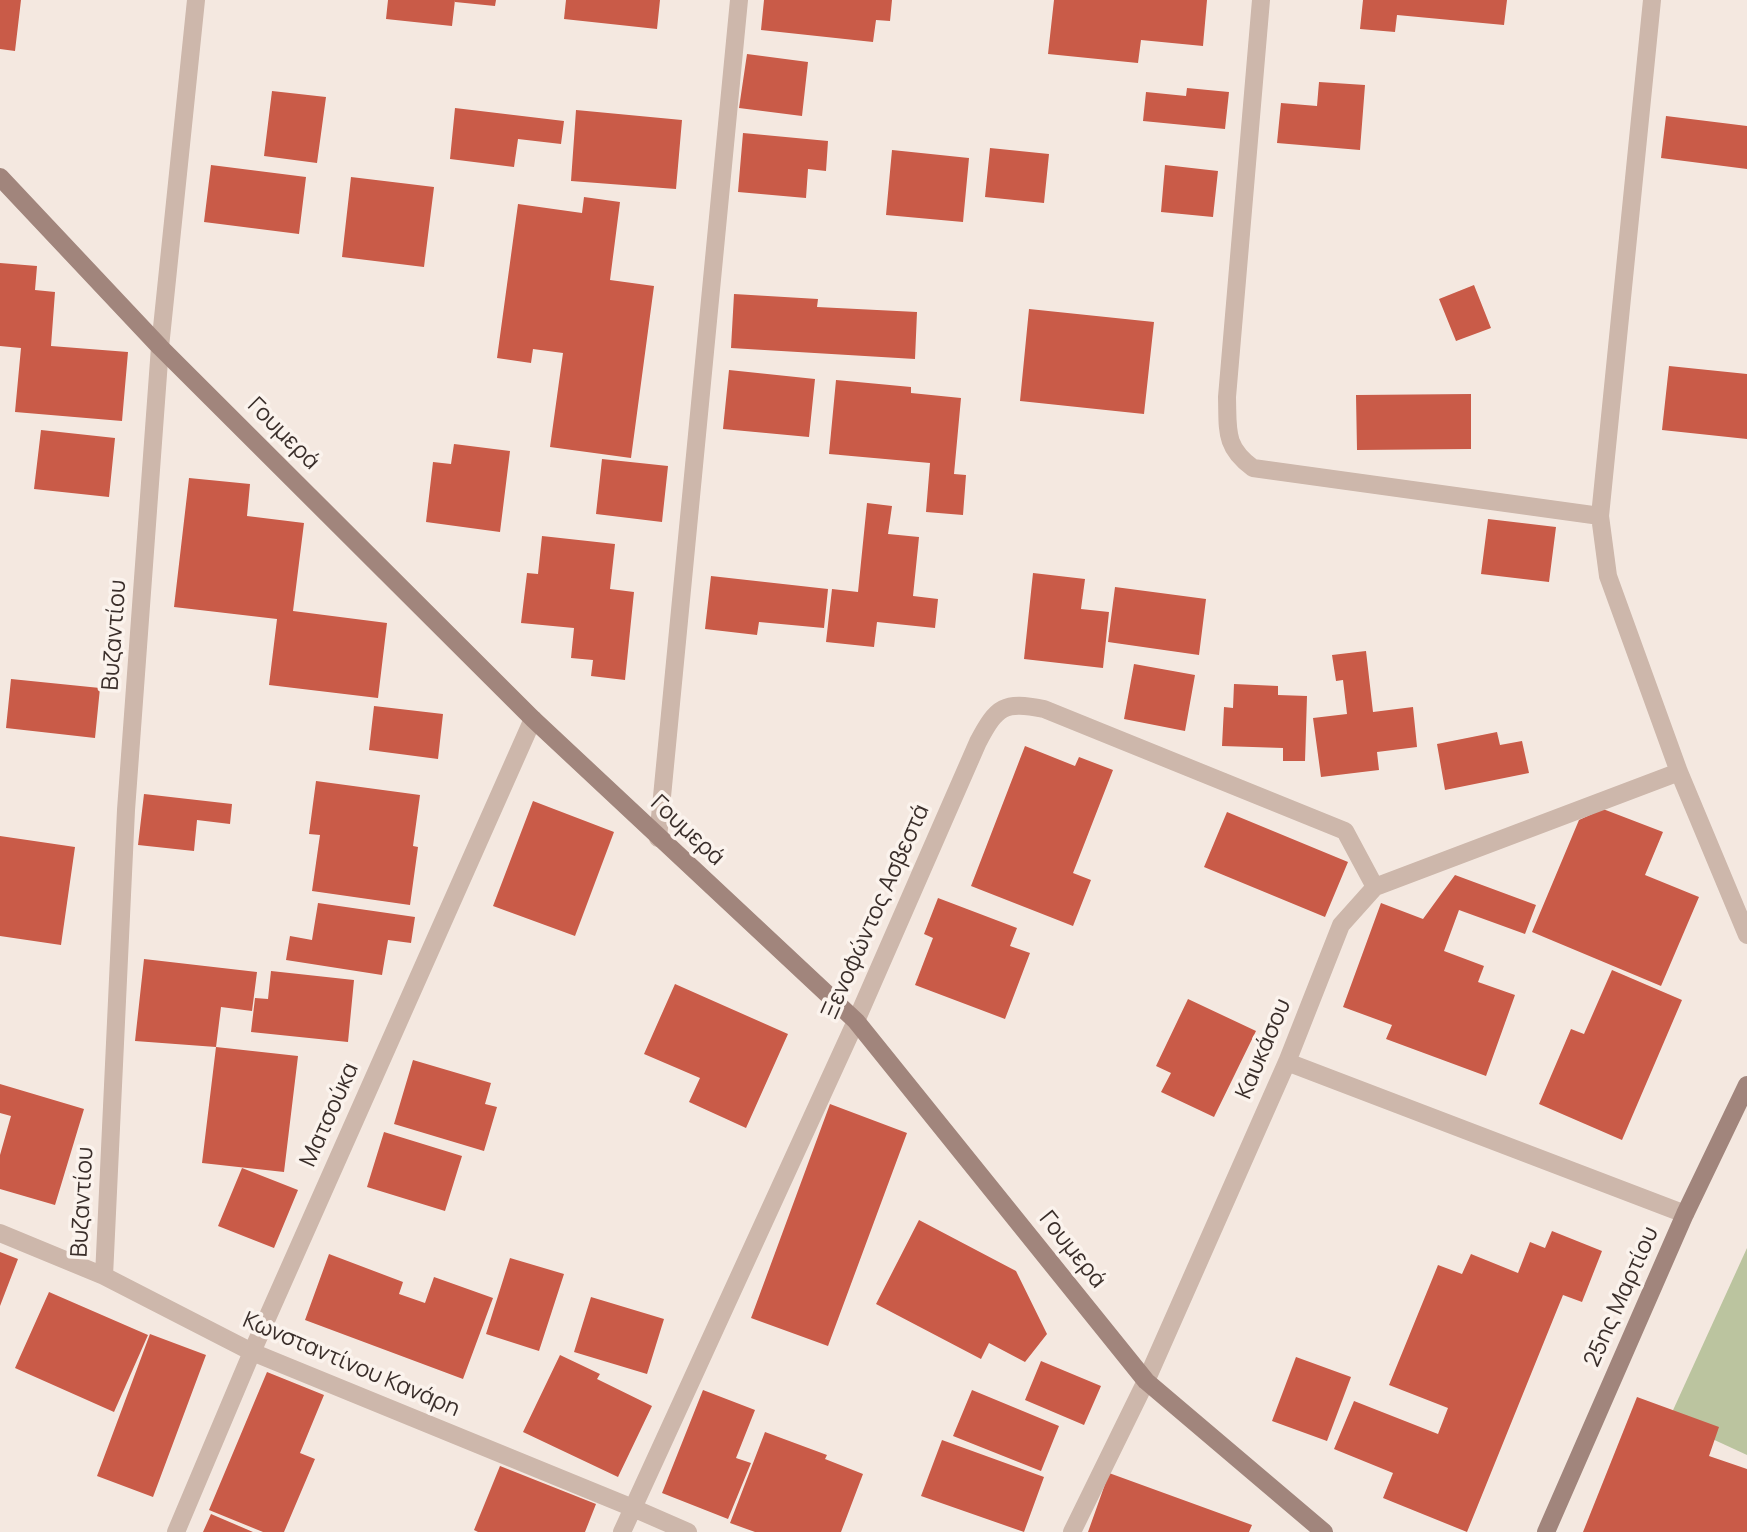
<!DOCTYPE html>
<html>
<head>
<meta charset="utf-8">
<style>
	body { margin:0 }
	canvas { display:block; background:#f4e8e0 }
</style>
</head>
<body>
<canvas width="1747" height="1532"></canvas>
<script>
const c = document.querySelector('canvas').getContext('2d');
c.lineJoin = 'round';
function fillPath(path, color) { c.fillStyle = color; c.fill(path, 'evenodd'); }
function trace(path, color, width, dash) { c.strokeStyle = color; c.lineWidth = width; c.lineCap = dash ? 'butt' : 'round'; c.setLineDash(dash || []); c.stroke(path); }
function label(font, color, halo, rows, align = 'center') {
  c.font = font + ' Manrope,sans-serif'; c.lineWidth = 7; c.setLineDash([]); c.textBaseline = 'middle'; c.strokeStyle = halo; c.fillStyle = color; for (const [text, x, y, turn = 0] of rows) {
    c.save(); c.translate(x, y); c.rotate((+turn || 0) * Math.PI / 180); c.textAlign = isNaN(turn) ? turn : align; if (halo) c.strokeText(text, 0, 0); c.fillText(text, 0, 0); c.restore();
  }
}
fillPath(new Path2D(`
	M1747,1248V1455L1669,1419Z`), '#bbc49f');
fillPath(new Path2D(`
	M0,0H21L15,51L0,49Z
	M388,0H455L452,26L386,19Z
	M455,0H496L495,6L455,2Z
	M566,0H660L657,29L564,19Z
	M764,0H892L890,21L876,20L873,42L761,30Z
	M1054,0H1207L1203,46L1141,40L1138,63L1048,54Z
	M1363,0H1507L1504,25L1397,15L1395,32L1360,29Z
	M747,54L808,62L802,116L739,108Z
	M1319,82L1365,85L1360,150L1277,143L1281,103L1317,106Z
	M1187,88L1229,92L1225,129L1143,121L1146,92L1186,96Z
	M272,91L326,97L317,163L264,156Z
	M455,108L564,121L561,144L518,139L514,167L450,159Z
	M576,110L682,120L676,189L571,181Z
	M1666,116L1747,126V169L1661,158Z
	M743,133L828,141L826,171L808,169L806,198L738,192Z
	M990,148L1049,154L1044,203L985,197Z
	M892,150L969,158L963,222L886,215Z
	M211,165L306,177L299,234L204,222Z
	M1165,165L1218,171L1213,217L1161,212Z
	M351,177L434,187L424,267L342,257Z
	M584,197L620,202L610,280L654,286L631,458L550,447L563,353L533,349L531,363L497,358L518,204L582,213Z
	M0,263L37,266L35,290L55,292L51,346L128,352L122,421L15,412L21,348L0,346Z
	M1474,285L1491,328L1456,341L1439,299Z
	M734,294L818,299L817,307L917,312L915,359L731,348Z
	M1029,309L1154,322L1144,414L1020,401Z
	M1669,366L1747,374V439L1662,430Z
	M729,370L815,379L809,437L723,429Z
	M836,380L911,387V393L961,398L954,474L966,475L963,515L926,512L930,463L829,454Z
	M1471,394V449L1357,450L1356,395Z
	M41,430L115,438L109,497L34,489Z
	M454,444L510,451L500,532L426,522L433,462L451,464Z
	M602,459L668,466L662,522L596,514Z
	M189,478L250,484L247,516L304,523L293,611L387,623L378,698L269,685L277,619L174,607Z
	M867,503L892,506L888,534L919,537L913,596L938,599L935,628L877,622L874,647L826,642L832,589L858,592Z
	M1488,519L1556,527L1549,582L1481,574Z
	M542,536L615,544L610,589L634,592L625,680L591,676L593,660L571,658L574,628L521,623L527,573L538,574Z
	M1033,573L1085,579L1081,609L1109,612L1103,668L1024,659Z
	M711,576L828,589L824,628L759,622L757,635L705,629Z
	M1115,587L1206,599L1199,655L1108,642Z
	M1366,651L1373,712L1413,707L1417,747L1377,752L1379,770L1321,777L1313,718L1347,714L1343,680L1336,681L1332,655Z
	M1134,664L1195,675L1185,731L1124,719Z
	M11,679L100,688L95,738L6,728Z
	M1234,684L1278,686V695L1307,696L1305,761H1283V748L1222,746L1224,707L1233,708Z
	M374,706L443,714L438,759L369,750Z
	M1497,732L1500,745L1522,741L1529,773L1445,790L1437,744Z
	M1025,746L1075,766L1079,757L1113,770L1073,873L1091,880L1073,926L971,886Z
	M316,781L420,795L413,846L418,847L410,905L312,891L320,835L309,834Z
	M144,794L232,804L230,824L197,820L194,851L138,845Z
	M533,801L614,832L575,936L493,906Z
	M1603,809L1663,832L1645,875L1699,897L1661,986L1532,932L1579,820Z
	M1227,812L1348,862L1325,917L1204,867Z
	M0,836L75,847L61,945L0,936Z
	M1455,875L1536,905L1525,934L1459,910L1444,951L1484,966L1478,982L1515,995L1486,1076L1386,1039L1392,1025L1343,1007L1381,903L1423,919Z
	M938,898L1017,928L1010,946L1030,953L1005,1019L915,985L933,938L924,934Z
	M318,903L415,917L411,943L388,940L382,975L286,960L290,936L312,940Z
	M144,959L257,972L252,1011L221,1007L216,1047L135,1041Z
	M1612,970L1682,1000L1622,1140L1539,1104L1571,1029L1584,1034Z
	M271,971L354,980L348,1042L251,1032L255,998L268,999Z
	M675,984L788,1034L746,1128L689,1102L700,1078L644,1054Z
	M1188,999L1256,1031L1214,1117L1161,1092L1171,1073L1156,1066Z
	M216,1047L298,1056L284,1172L202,1163Z
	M413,1060L491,1083L485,1104L497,1107L484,1151L394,1124Z
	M0,1084L84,1109L55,1205L0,1189V1155L11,1116L0,1113Z
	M830,1104L907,1133L828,1346L751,1318Z
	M384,1132L462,1156L445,1211L367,1187Z
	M242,1168L298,1190L274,1248L218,1226Z
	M919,1220L1016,1271L1047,1334L1025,1362L989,1343L981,1359L876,1304Z
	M1552,1231L1602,1251L1582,1302L1563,1295L1467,1532L1383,1498L1393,1473L1334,1449L1354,1401L1438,1434L1448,1408L1389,1385L1438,1265L1462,1274L1471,1254L1518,1273L1530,1242L1545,1248Z
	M0,1252L18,1259L0,1306Z
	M329,1254L403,1282L399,1294L425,1303L434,1277L493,1298L463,1379L305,1320Z
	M510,1258L564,1274L539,1351L486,1334Z
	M49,1292L148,1335L114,1412L15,1368Z
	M591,1297L664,1319L647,1374L574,1352Z
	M150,1334L206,1355L153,1497L97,1476Z
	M560,1355L600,1374L597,1379L652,1406L618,1477L523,1432Z
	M1296,1357L1351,1377L1327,1441L1272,1421Z
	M1041,1361L1101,1386L1084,1425L1025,1400Z
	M267,1372L324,1395L300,1453L315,1459L284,1532H263L209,1510Z
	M703,1390L755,1410L736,1458L751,1463L728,1519L662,1493Z
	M972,1390L1059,1426L1041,1471L953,1436Z
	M1637,1397L1719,1427L1709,1456L1747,1469V1532H1583Z
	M765,1432L827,1455L825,1459L863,1474L841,1532H755L730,1523Z
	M942,1440L1044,1477L1024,1532L921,1496Z
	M500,1466L596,1504L585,1532H478L474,1530Z
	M1109,1473L1252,1525L1249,1532H1088Z
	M211,1514L253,1532H203Z`), '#c95b48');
trace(new Path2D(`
	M1261,0L1227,397C1228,430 1224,447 1253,468L1600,516
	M1652,0L1600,516L1608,576L1679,772L1747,935
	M658,838L739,0
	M1287,1062L1685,1214
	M0,1233L104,1276L252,1352L633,1508L688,1532
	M104,1276L126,810L160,347L196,0
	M176,1532L252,1352L533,719
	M622,1532L856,1021L978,742C997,706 1004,701 1044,709L1345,831L1375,887
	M1072,1532L1146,1381L1287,1062L1341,925L1375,887L1679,772`), '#cdb7ab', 18);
trace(new Path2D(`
	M0,177L160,347L533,719L856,1021L1146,1381L1324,1532
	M1546,1532L1685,1214L1747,1085`), '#a1857c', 18);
label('23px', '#3a2e2a', '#fbf3ed', [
	["Γουμερά",283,434,45],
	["Βυζαντίου",115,635,-86],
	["Γουμερά",687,831,43],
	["Ξενοφώντος Ασβεστά",876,912,-66],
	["Καυκάσου",1264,1049,-67],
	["Ματσούκα",330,1115,-66],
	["Βυζαντίου",83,1202,-87],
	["Γουμερά",1072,1250,51],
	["25ης Μαρτίου",1622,1297,-66],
	["Κωνσταντίνου Κανάρη",351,1365,23]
]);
</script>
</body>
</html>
